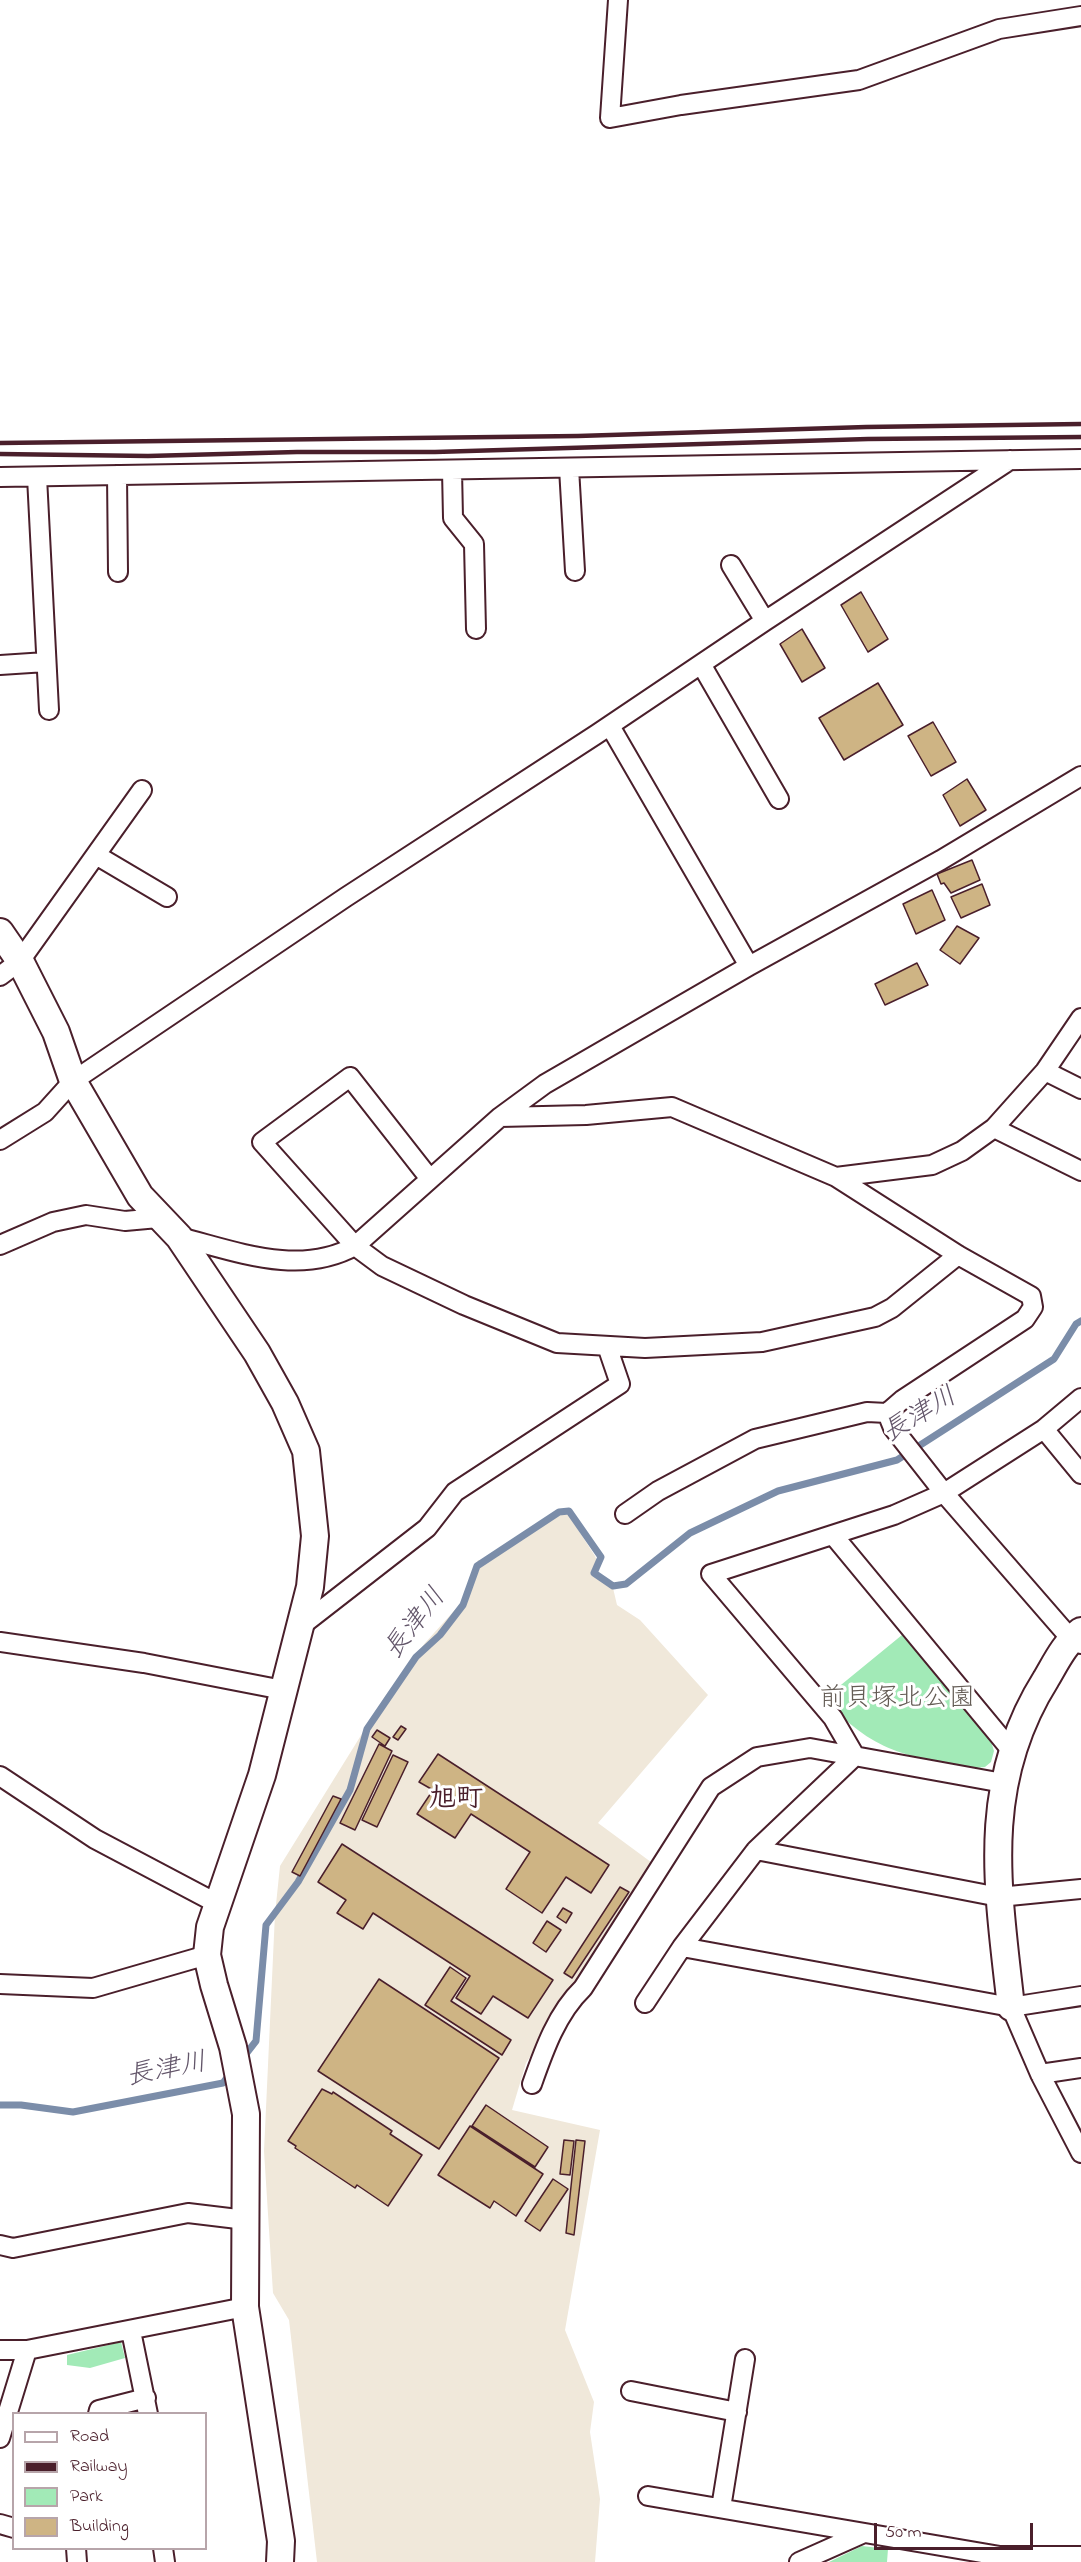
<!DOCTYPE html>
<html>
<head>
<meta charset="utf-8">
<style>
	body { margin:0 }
	#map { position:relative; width:1081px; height:2562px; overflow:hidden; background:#fff; font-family:"Indie Flower",sans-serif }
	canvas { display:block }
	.legend { position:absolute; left:12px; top:2412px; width:195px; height:138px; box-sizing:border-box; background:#fff; border:2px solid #b7a5aa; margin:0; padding:8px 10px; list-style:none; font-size:18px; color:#4a1f2b }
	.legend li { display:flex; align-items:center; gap:12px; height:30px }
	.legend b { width:30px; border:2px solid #b7a5aa }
	.scale { position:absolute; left:874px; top:2523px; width:159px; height:27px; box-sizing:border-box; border:3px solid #4a1f2b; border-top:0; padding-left:8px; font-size:18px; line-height:21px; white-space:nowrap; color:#4a1f2b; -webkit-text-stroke:4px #fff; paint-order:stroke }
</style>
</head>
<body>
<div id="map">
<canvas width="1081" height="2562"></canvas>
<ul class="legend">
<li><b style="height:8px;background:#fff"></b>Road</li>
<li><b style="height:8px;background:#4a1f2b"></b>Railway</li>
<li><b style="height:16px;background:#a2eab7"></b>Park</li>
<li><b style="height:16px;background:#ceb484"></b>Building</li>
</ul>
<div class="scale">50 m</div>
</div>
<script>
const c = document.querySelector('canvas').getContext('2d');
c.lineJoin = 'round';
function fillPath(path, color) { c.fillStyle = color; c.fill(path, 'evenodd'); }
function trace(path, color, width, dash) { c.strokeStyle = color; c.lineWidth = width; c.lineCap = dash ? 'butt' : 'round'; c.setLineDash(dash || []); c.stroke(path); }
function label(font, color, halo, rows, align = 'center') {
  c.font = font + ' "Indie Flower","Klee One",sans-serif'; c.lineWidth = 6; c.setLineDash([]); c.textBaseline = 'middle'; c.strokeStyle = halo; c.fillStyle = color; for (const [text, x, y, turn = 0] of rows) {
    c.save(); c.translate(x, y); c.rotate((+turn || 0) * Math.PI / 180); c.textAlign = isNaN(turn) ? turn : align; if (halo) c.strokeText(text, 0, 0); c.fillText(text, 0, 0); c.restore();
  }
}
fillPath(new Path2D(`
	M559,1514H568L595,1556L597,1561L592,1573L613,1588L617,1605L640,1620L708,1695L598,1823L655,1865L526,2063L512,2110L600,2130L565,2330L594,2402L590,2432L600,2499L595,2562H317L289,2320L273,2293L264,2151L275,1914L280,1866L386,1695L425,1643L462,1602L478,1560L488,1561Z`), '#f0e8da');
fillPath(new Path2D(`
	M902,1635L990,1738L994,1751L991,1762L985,1767L976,1768C910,1758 870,1752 825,1698Z
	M121,2342L125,2358L90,2368L67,2365V2355Z
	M862,2546L888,2549L887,2562H829Z`), '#a2eab7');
trace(new Path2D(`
	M242,2059L256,2041L266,1925L298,1882L350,1790L367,1729L416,1657L440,1635L463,1605L477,1566L559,1512L569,1511L601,1557L594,1573L613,1586L626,1584L690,1533L778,1491L897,1460L1054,1359L1076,1324L1081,1321
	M0,2105H21L73,2112L223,2083L231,2072`), '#7b8da9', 7);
const building = new Path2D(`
	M861,592L888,639L868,652L841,605Z
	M802,629L825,668L802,682L780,644Z
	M878,683L903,725L844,760L819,718Z
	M933,722L956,762L931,776L908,736Z
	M967,779L986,810L960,826L943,795Z
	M972,860L980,880L951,893L944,883L941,884L937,874Z
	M982,884L990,905L961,918L951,897Z
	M932,890L945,920L916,934L903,904Z
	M957,926L979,938L960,964L940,950Z
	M917,963L928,985L885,1005L875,984Z
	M401,1726L406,1729L398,1740L393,1737Z
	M377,1730L390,1738L385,1746L372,1737Z
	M379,1744L392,1751L355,1830L340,1823Z
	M438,1754L609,1865L591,1893L566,1877L542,1913L506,1889L530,1852L471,1814L455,1838L417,1814L433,1790L419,1782Z
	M393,1755L408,1762L377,1827L362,1820Z
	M333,1796L341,1799L300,1876L292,1872Z
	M342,1844L553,1980L528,2018L493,1996L481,2014L456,1998L470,1976L373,1913L363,1929L337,1913L346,1900L318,1882Z
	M620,1887L629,1892L572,1978L564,1973Z
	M563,1908L572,1913L566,1923L557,1917Z
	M547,1921L561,1930L546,1952L533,1943Z
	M450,1967L466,1978L451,2001L511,2040L502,2055L425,2005Z
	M379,1979L499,2058L439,2149L318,2071Z
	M322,2089L332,2094L333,2092L392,2131L390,2134L422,2155L388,2206L357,2185L355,2188L295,2148L296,2146L288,2141Z
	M486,2105L548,2147L535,2167L472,2126Z
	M470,2126L543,2174L516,2216L494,2201L490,2208L438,2175Z
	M564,2140L574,2141L570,2175L560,2174Z
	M576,2140L585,2141L574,2235L566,2233Z
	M553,2179L568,2189L540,2231L525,2221Z`);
fillPath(building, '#ceb484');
trace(building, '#4a1f2b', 1.5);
const street = new Path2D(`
	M618,0L610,118L681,105L859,80L999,29L1081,16
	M569,468L575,571
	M452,470L453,518L474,544L476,629
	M117,475L118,572
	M0,477L1081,459
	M37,477L49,710
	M731,565L765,621
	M701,664L779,799
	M0,665L46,662
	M610,726L749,966
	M96,855L167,897
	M0,976L20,961L142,790
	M1045,1071L1081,1089
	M500,1117L586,1115L672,1107L836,1177L958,1255L1031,1296L1033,1307L1025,1319L902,1400L887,1413L893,1428L944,1493L1071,1639L1081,1644
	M994,1128L1081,1171
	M0,1140L45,1112L73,1081L346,897L597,734L765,621L1010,460
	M836,1177L932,1165L962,1151L994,1128L1045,1071L1081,1018
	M430,1179L350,1077L262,1142L355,1246L382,1266L464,1305L557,1343L645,1348L762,1342L875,1317L892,1308L958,1255
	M179,1237C236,1251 299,1277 355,1246L500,1117L545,1084L749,966L941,860L1081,776
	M0,1245L53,1222L86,1215L125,1221L158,1218
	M1044,1429L1081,1474
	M625,1514L658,1491L755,1439L867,1412L887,1413
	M833,1535L1011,1750
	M301,1626L427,1528L455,1492L620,1384L607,1346
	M0,1642L144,1663L283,1690
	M0,1776L95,1839L218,1904
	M756,1850L999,1897L1081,1889
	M682,1947L1011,2007L1081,1996
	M0,1984L93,1988L207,1955
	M645,2003L682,1947L756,1850L855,1756L833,1718L711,1574L894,1515L944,1493L1044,1429L1081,1398
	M1011,2007L1040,2074L1081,2153
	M1040,2074L1081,2068
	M532,2084C544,2050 557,2013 583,1988L711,1787L757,1757L810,1748L1003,1783
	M0,2245L13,2248L188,2213L246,2220
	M131,2331L148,2414
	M0,2350H27L245,2307
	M631,2391L737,2412
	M98,2414L99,2410L146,2398
	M0,2438L27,2350
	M648,2496L1000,2556H1081
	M721,2508L745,2359
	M0,2524L14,2528
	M76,2548L77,2562
	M163,2548L165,2562
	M799,2562L864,2533`);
const secondary = new Path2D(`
	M0,932L20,961L56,1032L73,1081L140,1196L179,1237L257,1353L285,1403L306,1451L315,1536L310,1587L262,1775L210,1927L207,1955L214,1985L233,2047L246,2114L245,2307L281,2541L280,2562
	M1011,2007C998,1889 979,1785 1046,1679C1056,1662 1065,1643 1081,1631`);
trace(street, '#4a1f2b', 22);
trace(secondary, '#4a1f2b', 30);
trace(street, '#fff', 18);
trace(secondary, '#fff', 26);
trace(new Path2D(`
	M0,443L578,436L866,427L1081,424
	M0,454L148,456L297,452H435L868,439L1081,437`), '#4a1f2b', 4.5);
label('26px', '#645c55', '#fff', [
	["前貝塚北公園",897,1701]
]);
label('italic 27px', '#63566a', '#fff', [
	["長津川",921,1417,-31],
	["長津川",417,1625,-52],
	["長津川",167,2072,-11]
]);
label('bold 27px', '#4a1f2b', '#fff', [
	["旭町",456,1802]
]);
</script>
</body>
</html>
